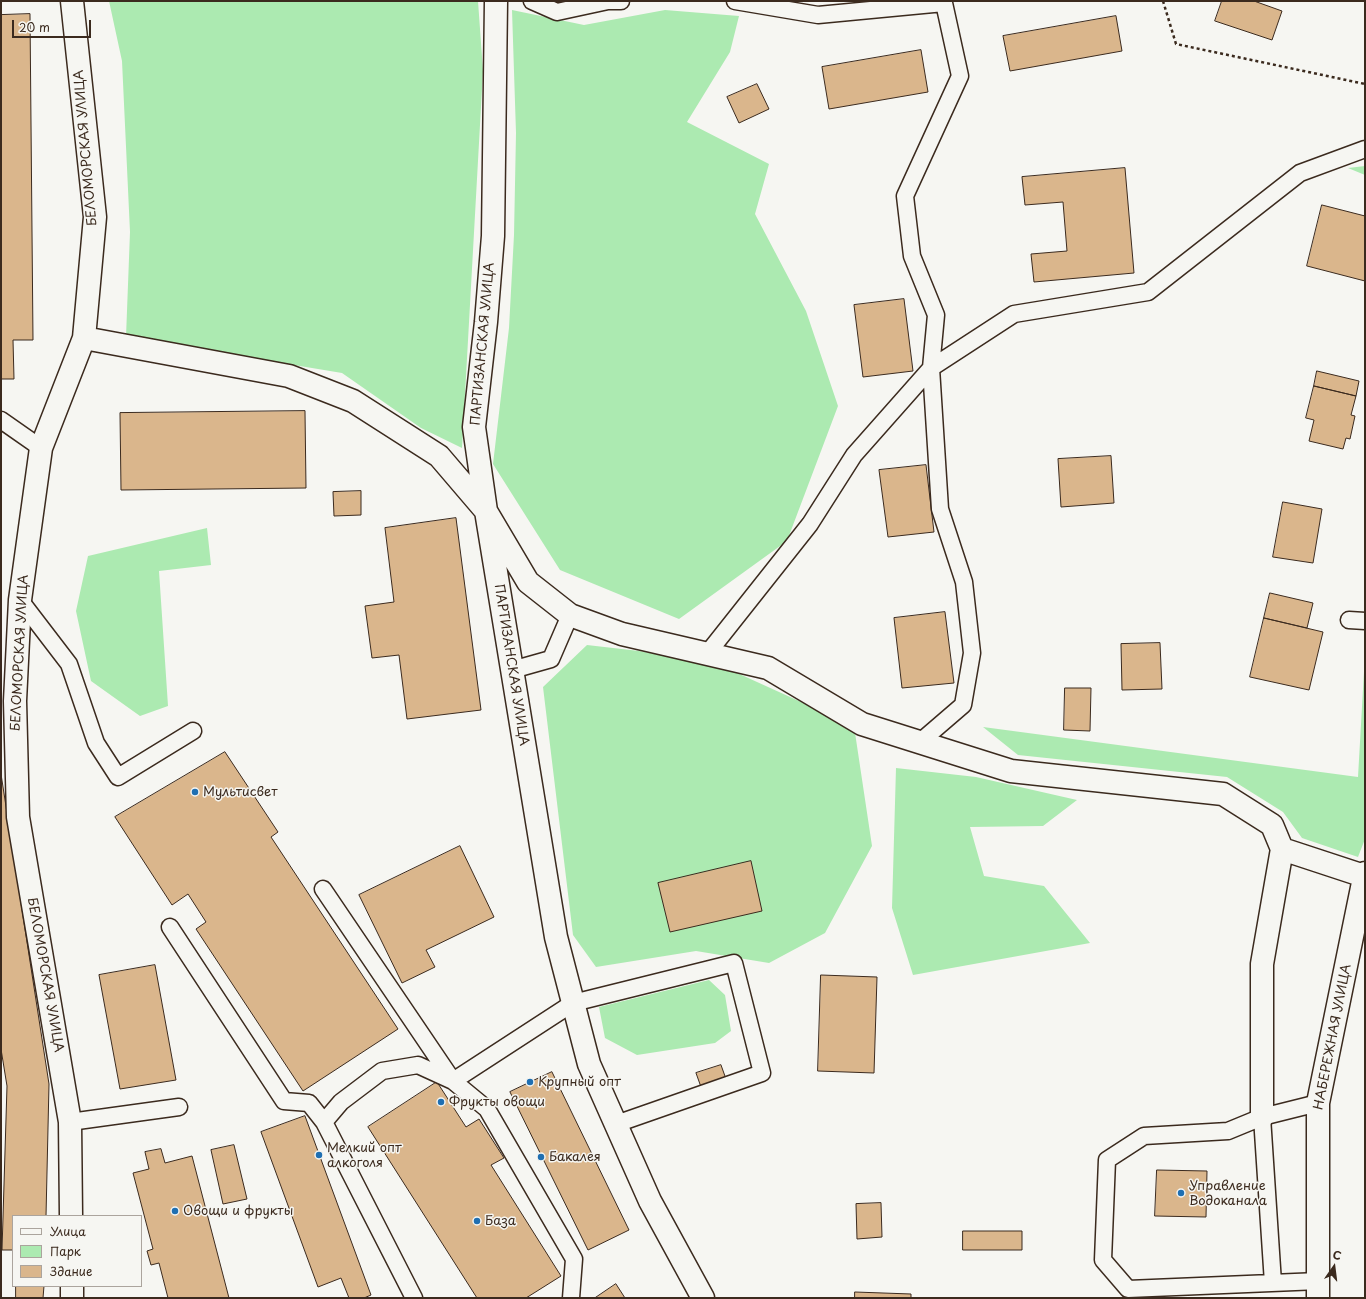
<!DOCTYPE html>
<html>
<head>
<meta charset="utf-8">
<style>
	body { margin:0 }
	#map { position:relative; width:1366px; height:1299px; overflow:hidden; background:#f6f6f2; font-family:"Playpen Sans",sans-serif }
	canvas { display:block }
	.frame { position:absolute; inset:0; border:2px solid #3b2a1e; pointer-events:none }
	.legend { position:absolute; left:12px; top:1215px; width:130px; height:72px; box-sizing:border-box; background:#f6f6f2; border:1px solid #aba49d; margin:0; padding:5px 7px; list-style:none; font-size:12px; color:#3b2a1e }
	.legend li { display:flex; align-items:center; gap:8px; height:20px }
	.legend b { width:20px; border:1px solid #aba49d }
	.north { position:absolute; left:1314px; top:1247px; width:40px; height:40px; -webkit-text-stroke:3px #f6f6f2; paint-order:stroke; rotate:14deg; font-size:11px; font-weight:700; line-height:16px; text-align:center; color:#3b2a1e }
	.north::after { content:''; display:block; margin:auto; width:14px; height:18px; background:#3b2a1e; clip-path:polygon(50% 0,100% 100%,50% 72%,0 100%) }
	.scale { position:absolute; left:12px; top:20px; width:79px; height:18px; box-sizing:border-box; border:2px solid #3b2a1e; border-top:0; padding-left:5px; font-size:12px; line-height:14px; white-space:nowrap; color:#3b2a1e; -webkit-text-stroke:3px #f6f6f2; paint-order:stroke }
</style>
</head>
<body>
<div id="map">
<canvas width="1366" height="1299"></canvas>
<div class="frame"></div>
<ul class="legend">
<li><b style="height:5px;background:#f6f6f2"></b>Улица</li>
<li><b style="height:11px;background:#aceab1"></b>Парк</li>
<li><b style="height:11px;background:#dab68c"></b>Здание</li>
</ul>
<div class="north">С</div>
<div class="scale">20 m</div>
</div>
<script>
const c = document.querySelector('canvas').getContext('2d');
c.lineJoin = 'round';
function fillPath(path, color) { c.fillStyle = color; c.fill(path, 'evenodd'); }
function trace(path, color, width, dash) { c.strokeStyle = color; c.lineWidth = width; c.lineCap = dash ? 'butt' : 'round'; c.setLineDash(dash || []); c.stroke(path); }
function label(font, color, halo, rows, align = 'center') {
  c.font = font + ' "Playpen Sans",sans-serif'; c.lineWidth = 3; c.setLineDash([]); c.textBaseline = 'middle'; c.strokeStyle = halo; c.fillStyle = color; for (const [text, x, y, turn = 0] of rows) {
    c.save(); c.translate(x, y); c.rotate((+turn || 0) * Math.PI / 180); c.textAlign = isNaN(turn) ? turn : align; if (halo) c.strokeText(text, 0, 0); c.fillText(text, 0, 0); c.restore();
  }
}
fillPath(new Path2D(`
	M109,1H478L483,71L462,448L421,428L342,373L126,337L130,232L122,61Z
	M512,10L584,25L665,10L739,16L730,52L687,122L769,164L755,214L806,311L838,406L787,541L679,619L560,570L493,464L509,328L514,235L516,133Z
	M1365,166V175L1348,168Z
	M207,528L211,565L159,571L168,706L140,716L91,681L76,611L88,556Z
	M587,645L639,651L724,667L854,726L872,846L825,933L769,963L696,951L596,967L573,935L543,687Z
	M1365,654V839L1358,857L1302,838L1283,812L1227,777L1018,755L983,727L1358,777Z
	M896,768L976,777L1077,800L1043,826L970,827L984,876L1044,886L1090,943L913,975L892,908Z
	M709,980L725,995L731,1031L715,1043L637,1055L605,1038L599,1007Z`), '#aceab1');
const building = new Path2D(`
	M1222,1H1254L1282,11L1272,40L1215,21Z
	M30,14L33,340H13L14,379H1V15Z
	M1116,16L1122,51L1010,71L1003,36Z
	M921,50L928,92L829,109L822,67Z
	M757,84L769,109L739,123L727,97Z
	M1125,168L1134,273L1034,282L1031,254L1067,251L1063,202L1025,205L1022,177Z
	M1322,205L1365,216V281L1307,266Z
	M904,299L913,371L863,377L854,305Z
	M1317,371L1359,381L1356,396L1314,386Z
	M1314,386L1356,396L1351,415L1355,416L1350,439L1346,438L1343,449L1309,441L1314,420L1306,418Z
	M305,411L306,488L121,490L120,413Z
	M1111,456L1114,503L1061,507L1058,459Z
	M926,465L934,532L888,537L879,470Z
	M361,491V515L334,516L333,492Z
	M1283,502L1322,509L1313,563L1273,557Z
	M456,518L481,710L407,719L399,655L372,658L365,606L394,602L385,528Z
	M1270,593L1313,603L1307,628L1264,618Z
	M945,612L954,683L902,688L894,618Z
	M1264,618L1323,632L1309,690L1250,677Z
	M1160,643L1162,689L1122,690L1121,644Z
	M1065,688H1091L1090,731L1064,730Z
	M225,752L278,832L271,837L398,1029L303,1091L196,929L206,922L188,894L172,905L115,817Z
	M1,774L49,1084L46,1216H13V1250H2L7,1086L1,1049Z
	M460,846L494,917L426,950L435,967L402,983L359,895Z
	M751,861L762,911L670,932L658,883Z
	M155,965L176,1080L120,1089L99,975Z
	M821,975L877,977L874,1073L818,1071Z
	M721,1065L726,1079L701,1087L696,1073Z
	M552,1072L629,1230L588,1250L510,1092Z
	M437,1082L466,1127L479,1119L504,1158L491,1165L561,1276L526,1298H477L368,1127Z
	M305,1116L371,1295L364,1298H349L341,1278L318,1287L261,1132Z
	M234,1145L247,1199L223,1204L211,1150Z
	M161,1149L165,1163L192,1156L229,1298H168L159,1263L151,1265L147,1251L153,1249L133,1173L149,1169L145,1152Z
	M1157,1170L1207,1171L1206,1217L1155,1216Z
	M881,1203L882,1237L857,1239L856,1204Z
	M963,1231H1022V1250H963Z
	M616,1284L625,1298H595Z
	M16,1286H44L43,1298H16Z
	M855,1292L911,1294V1298H855Z`);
fillPath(building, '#dab68c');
trace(building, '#3b2a1e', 1);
const lane = new Path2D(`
	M532,1L557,12L608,1H621
	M735,1L818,15L944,3L960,76L905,196L912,256L936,315L931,368L940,509L964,582L972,653L963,705L920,742
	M1,420L41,448
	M20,600L69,664L96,743L118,777L193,731
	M1349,620L1365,621
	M707,654L810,524L854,455L931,368L1014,314L1148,292L1300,173L1365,149
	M512,670L551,659L570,615
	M323,889L453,1081L487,1109L574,1259L571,1298
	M170,927L284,1101L309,1103L324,1122
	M1262,1117L1228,1131L1144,1136L1107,1160L1103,1260L1128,1289L1319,1281
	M70,1122L179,1107
	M1273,1283L1262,1117L1318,1103
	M414,1298L324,1122L341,1102L382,1071L418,1065L453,1081L573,1003L734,963L762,1073L616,1124`);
const street = new Path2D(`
	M496,1L493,236L486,322L474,427L486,511L556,937L589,1064L650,1201L703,1298
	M84,338L289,376L353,401L439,456L486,511L528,582L570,615L622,634L768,668L862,724L1011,771L1223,794L1272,825L1282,849L1262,964V1117
	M1282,849L1364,876
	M71,1216L70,1122L18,817L15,701L20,600L41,448L84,338L95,217L72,1
	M72,1286V1298
	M1318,1298V1103L1365,873`);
trace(lane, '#3b2a1e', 19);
trace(street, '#3b2a1e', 25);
trace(new Path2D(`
	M1163,1L1176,44L1365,84`), '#3b2a1e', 2.5, [3, 3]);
trace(lane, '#f6f6f2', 16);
trace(street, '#f6f6f2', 22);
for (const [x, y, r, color] of [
	[195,792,4,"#1f6fb2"],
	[530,1082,4,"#1f6fb2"],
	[441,1102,4,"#1f6fb2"],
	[319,1155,4,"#1f6fb2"],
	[541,1157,4,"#1f6fb2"],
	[1181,1193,4,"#1f6fb2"],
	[175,1211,4,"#1f6fb2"],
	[477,1221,4,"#1f6fb2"]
]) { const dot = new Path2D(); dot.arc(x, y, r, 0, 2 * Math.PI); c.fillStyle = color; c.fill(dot); trace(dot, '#f6f6f2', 1.5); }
label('13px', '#3b2a1e', '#f6f6f2', [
	["БЕЛОМОРСКАЯ УЛИЦА",86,148,-95],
	["ПАРТИЗАНСКАЯ УЛИЦА",483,344,-85],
	["БЕЛОМОРСКАЯ УЛИЦА",20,653,-87],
	["ПАРТИЗАНСКАЯ УЛИЦА",511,665,81],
	["БЕЛОМОРСКАЯ УЛИЦА",45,975,80],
	["НАБЕРЕЖНАЯ УЛИЦА",1333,1037,-79]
]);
label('13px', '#3b2a1e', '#f6f6f2', [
	["Мультисвет",203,792],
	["Крупный опт",538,1082],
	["Фрукты овощи",449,1102],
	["Мелкий опт",327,1148],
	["алкоголя",327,1163],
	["Бакалея",549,1157],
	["Управление",1189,1186],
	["Водоканала",1189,1201],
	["Овощи и фрукты",183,1211],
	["База",485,1221]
], 'left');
</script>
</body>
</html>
